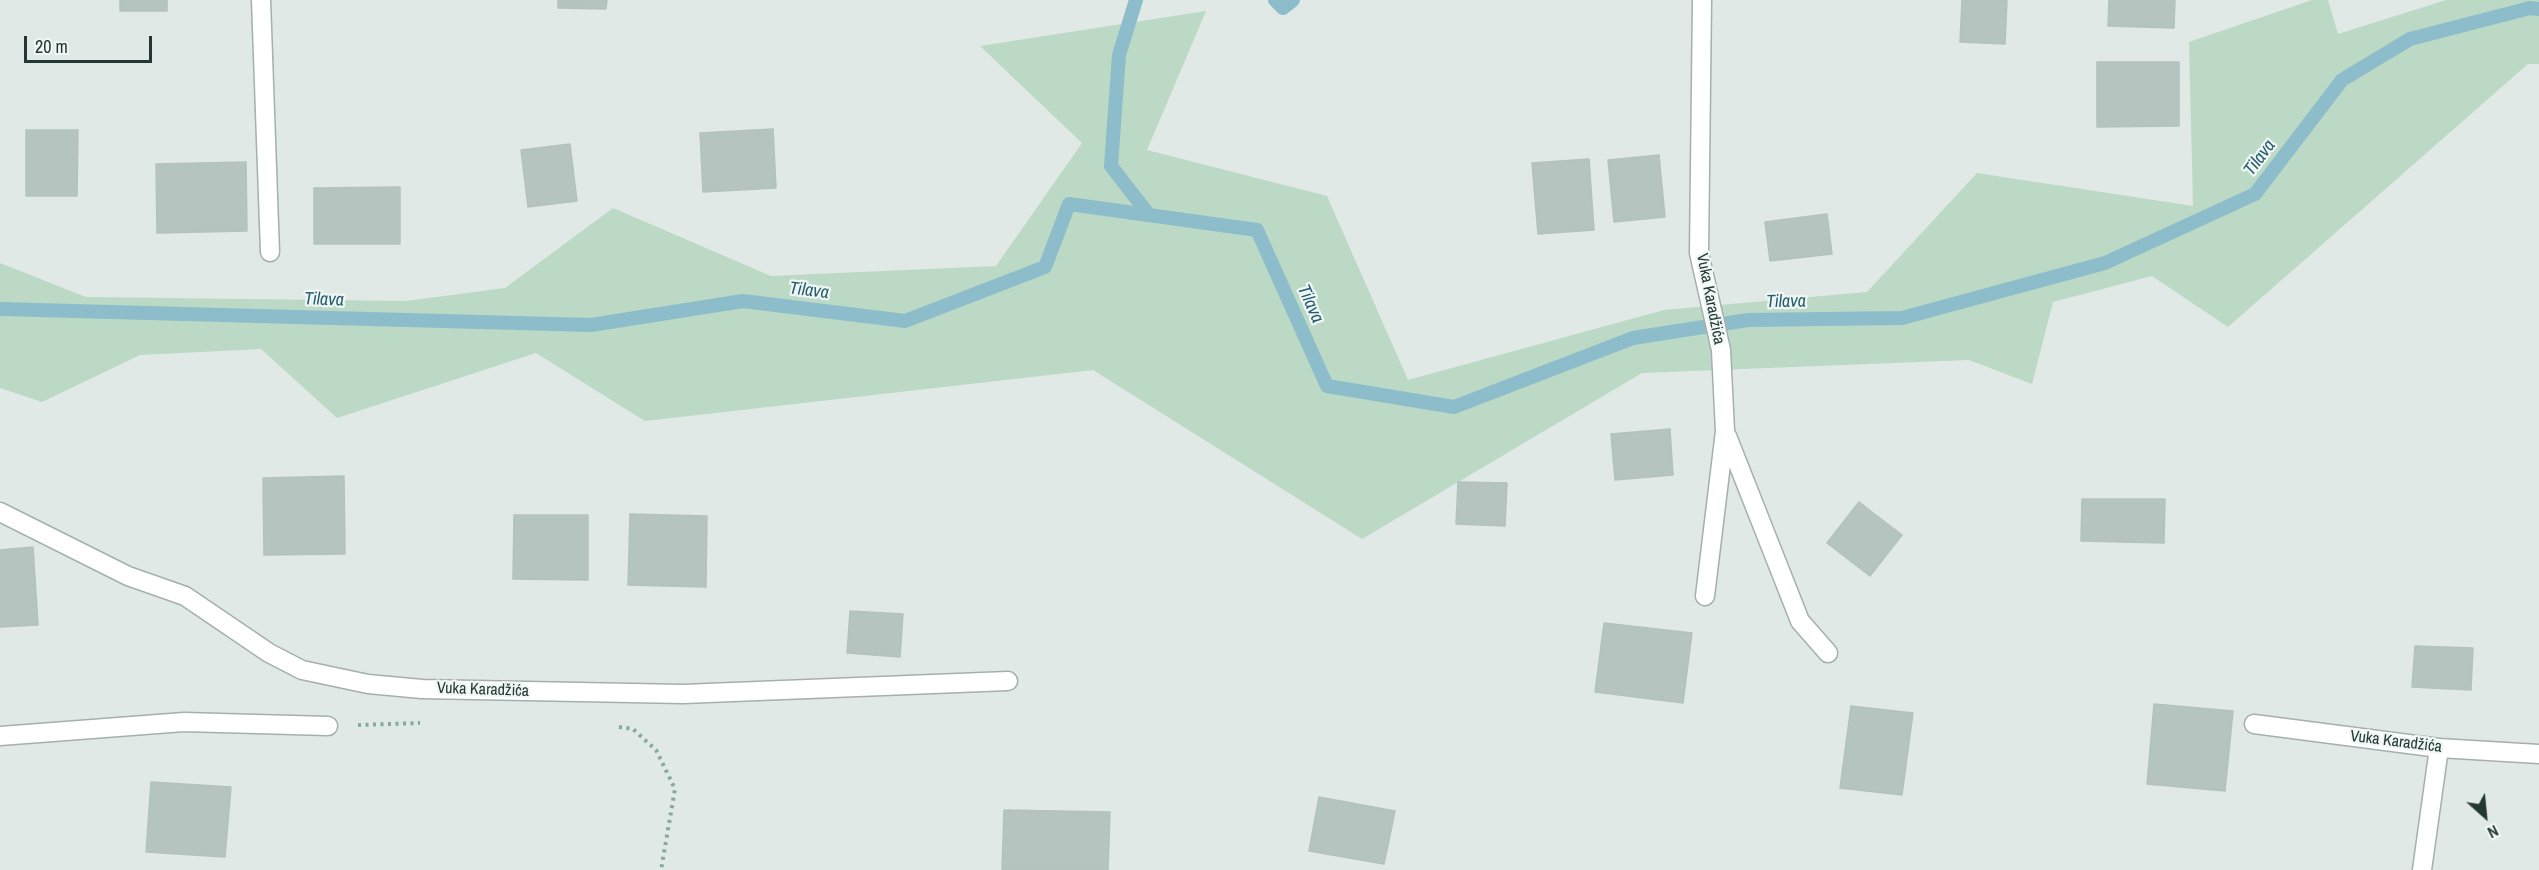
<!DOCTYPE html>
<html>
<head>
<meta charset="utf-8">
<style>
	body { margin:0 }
	#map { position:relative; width:2539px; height:870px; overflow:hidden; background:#e0e9e6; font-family:"Archivo Narrow",sans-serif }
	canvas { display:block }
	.north { position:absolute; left:2455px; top:786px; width:60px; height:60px; -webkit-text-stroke:4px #f0f6f4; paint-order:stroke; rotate:153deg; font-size:16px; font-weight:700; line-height:24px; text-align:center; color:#233834 }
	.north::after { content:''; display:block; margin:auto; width:21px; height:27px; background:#233834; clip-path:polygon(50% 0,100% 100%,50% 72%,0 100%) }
	.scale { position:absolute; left:24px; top:36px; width:128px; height:27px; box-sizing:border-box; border:3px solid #233834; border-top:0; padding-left:8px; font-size:18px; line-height:21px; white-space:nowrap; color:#233834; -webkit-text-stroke:4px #f0f6f4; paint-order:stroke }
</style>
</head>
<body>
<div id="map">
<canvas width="2539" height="870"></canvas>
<div class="north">N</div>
<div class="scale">20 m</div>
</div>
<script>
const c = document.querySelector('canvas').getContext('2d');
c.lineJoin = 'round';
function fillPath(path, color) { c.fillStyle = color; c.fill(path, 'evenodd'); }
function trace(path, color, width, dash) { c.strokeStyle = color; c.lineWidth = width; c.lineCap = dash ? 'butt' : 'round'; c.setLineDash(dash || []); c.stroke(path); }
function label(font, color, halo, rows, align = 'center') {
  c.font = font + ' "Archivo Narrow",sans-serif'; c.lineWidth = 4.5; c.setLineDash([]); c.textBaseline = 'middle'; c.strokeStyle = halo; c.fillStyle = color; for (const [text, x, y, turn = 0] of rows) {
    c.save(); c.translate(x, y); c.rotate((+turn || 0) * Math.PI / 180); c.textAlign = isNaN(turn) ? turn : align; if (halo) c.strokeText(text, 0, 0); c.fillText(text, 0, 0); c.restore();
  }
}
fillPath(new Path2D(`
	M2312,0H2328L2338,34L2446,0H2539V64H2528L2228,327L2152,276L2053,302L2032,384L1969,360L1642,373L1362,539L1093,370L645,421L536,353L337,418L261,349L140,355L42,402L0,388V263L86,297L406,301L505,288L613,208L771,276L996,266L1082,143L980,46L1206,11L1147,150L1327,196L1408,380L1664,310L1867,292L1977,173L2193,206L2189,42Z`), '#bbd9c5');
trace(new Path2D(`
	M1136,0L1119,55L1111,166L1149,215
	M1275,0L1283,8L1293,0
	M0,309L591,325L743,301L905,321L1045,267L1069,204L1257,230L1327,386L1454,407L1633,338L1748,320L1902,318L2105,263L2255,194L2342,80L2410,39L2530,8L2539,9`), '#8dbdca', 14);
const building = new Path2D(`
	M120,0H167V11H120Z
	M558,0H607L606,9L558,8Z
	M1962,0H2007L2005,44L1960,42Z
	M2109,0H2175L2174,28L2108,26Z
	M2097,62H2179V126L2097,127Z
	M773,129L776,188L703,192L700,133Z
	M26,130H78L77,196H26Z
	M570,144L577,201L528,207L521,150Z
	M1659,155L1665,217L1614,222L1608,160Z
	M1589,159L1594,230L1538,234L1532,163Z
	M246,162L247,231L157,233L156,164Z
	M400,187V244H314V188Z
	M1827,214L1832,254L1770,261L1765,222Z
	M1670,429L1673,475L1615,480L1611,434Z
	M344,476L345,554L264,555L263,478Z
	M1458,482L1507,483L1505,526L1456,524Z
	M2082,499H2165L2164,543L2081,541Z
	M1859,502L1902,535L1870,576L1827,543Z
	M630,514L707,516L706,587L628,585Z
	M514,515H588V580L513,579Z
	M33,547L38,625L0,627V550Z
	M850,611L903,614L900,657L847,653Z
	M1604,623L1692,633L1683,703L1595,692Z
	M2415,646L2473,648L2471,690L2412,687Z
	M2154,704L2233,711L2225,791L2147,784Z
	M1851,706L1913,713L1902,795L1840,788Z
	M151,782L231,787L225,857L146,852Z
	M1319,797L1395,811L1384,864L1309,851Z
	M1004,810L1110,812L1108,870H1002Z`);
fillPath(building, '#b6c4bf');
trace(building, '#b3c2bd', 1.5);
const minor = new Path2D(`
	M261,0L270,252
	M1702,0L1699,253L1721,350L1725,431L1705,596
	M1727,436L1800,621L1828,653
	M0,512L128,576L185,596L269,653L302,670L368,684L422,689L683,694L1008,681
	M2254,724L2439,748L2539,754
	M0,736L184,722L328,726
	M2422,870L2439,748`);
trace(minor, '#a4b0ad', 21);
trace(new Path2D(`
	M358,725L420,723
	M619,727L633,729L656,750L675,789L661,870`), '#84aaa0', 4, [3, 4.5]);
trace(minor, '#fff', 18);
label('16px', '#233834', '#f0f6f4', [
	["Vuka Karadžića",1710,299,79],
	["Vuka Karadžića",483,690,2],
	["Vuka Karadžića",2396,742,7]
]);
label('italic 18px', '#235d6e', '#f0f6f4', [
	["Tilava",2260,158,-53],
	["Tilava",809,291,7],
	["Tilava",324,300,2],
	["Tilava",1786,302,-1],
	["Tilava",1310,304,66]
]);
</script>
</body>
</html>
